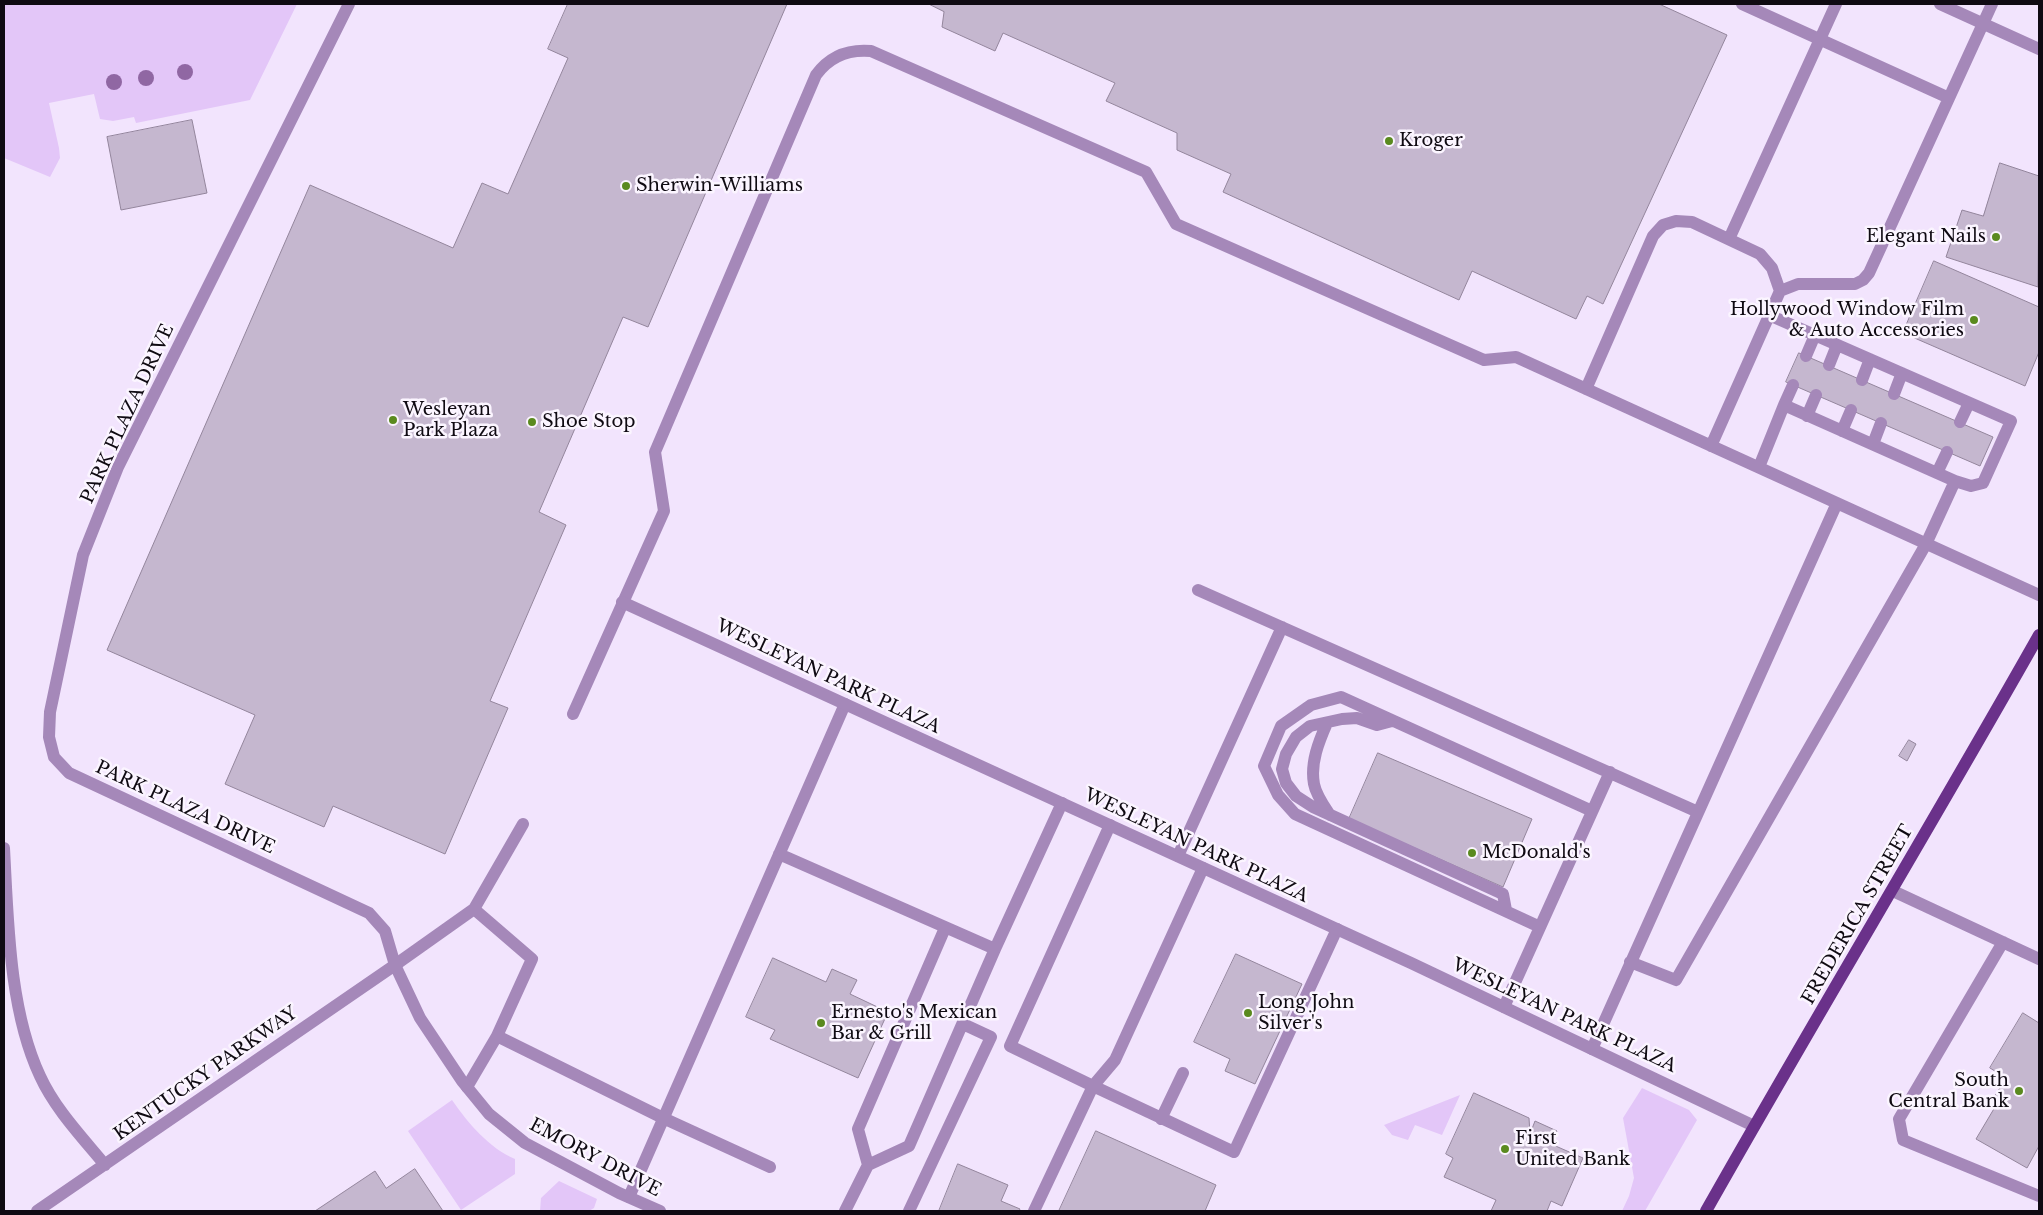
<!DOCTYPE html>
<html>
<head>
<meta charset="utf-8">
<style>
	body { margin:0 }
	#map { position:relative; width:2043px; height:1215px; overflow:hidden; background:#f2e4fd; font-family:"Libre Baskerville",serif }
	canvas { display:block }
	.frame { position:absolute; inset:0; border:5px solid #0f0a12; pointer-events:none }
</style>
</head>
<body>
<div id="map">
<canvas width="2043" height="1215"></canvas>
<div class="frame"></div>
</div>
<script>
const c = document.querySelector('canvas').getContext('2d');
c.lineJoin = 'round';
function fillPath(path, color) { c.fillStyle = color; c.fill(path, 'evenodd'); }
function trace(path, color, width, dash) { c.strokeStyle = color; c.lineWidth = width; c.lineCap = dash ? 'butt' : 'round'; c.setLineDash(dash || []); c.stroke(path); }
function label(font, color, halo, rows, align = 'center') {
  c.font = font + ' "Libre Baskerville",serif'; c.lineWidth = 5; c.setLineDash([]); c.textBaseline = 'middle'; c.strokeStyle = halo; c.fillStyle = color; for (const [text, x, y, turn = 0] of rows) {
    c.save(); c.translate(x, y); c.rotate((+turn || 0) * Math.PI / 180); c.textAlign = isNaN(turn) ? turn : align; if (halo) c.strokeText(text, 0, 0); c.fillText(text, 0, 0); c.restore();
  }
}
fillPath(new Path2D(`
	M4,4H297L250,100L136,123L134,117L113,121L100,119L94,94L49,103L59,148L60,158L50,177L4,158Z
	M1642,1088L1689,1110L1697,1120L1645,1211H1622L1629,1196L1634,1178L1623,1118Z
	M1460,1095L1442,1135L1415,1125L1408,1140L1392,1135L1384,1125Z
	M452,1100C468,1123 489,1148 515,1159V1174L461,1210L408,1131Z
	M559,1181L597,1199L594,1208L589,1211H540L541,1198Z`), '#e3c6f8');
const building = new Path2D(`
	M568,4H787L648,327L623,317L539,512L566,525L490,701L508,708L445,854L333,806L324,827L225,784L255,715L107,650L310,185L453,248L482,183L508,194L568,58L548,49Z
	M929,4H1659L1727,35L1603,304L1587,296L1576,319L1472,271L1459,300L1223,192L1231,174L1177,150V133L1106,101L1115,83L1003,33L995,51L942,27L944,12Z
	M192,120L207,193L121,210L107,137Z
	M2000,163L2039,176L2038,287L1946,257L1962,210L1983,216Z
	M1934,261L2039,307V352L2025,386L1903,333Z
	M1799,353L1993,437L1980,466L1786,382Z
	M1909,740L1916,744L1907,761L1899,756Z
	M1378,753L1532,819L1503,887L1349,819Z
	M1236,954L1302,984L1255,1084L1225,1071L1230,1059L1194,1042Z
	M773,958L826,982L832,969L857,980L850,994L888,1012L858,1078L770,1039L775,1030L746,1017Z
	M2023,1013L2039,1023V1146L2027,1168L1976,1139L1995,1107L1990,1104L2006,1078L1990,1068Z
	M1474,1093L1529,1118L1530,1134L1535,1121L1557,1131L1551,1144L1583,1158L1562,1206L1551,1201L1547,1211H1491L1496,1200L1444,1177L1453,1158L1446,1154Z
	M1096,1131L1216,1185L1205,1211H1059Z
	M958,1164L1008,1185L1001,1201L1020,1209L1019,1211H939Z
	M415,1169L443,1211H315L375,1171L386,1188Z`);
fillPath(building, '#c5b7cf');
trace(building, '#93859c', 1);
trace(new Path2D(`
	M1742,4L1949,98
	M1729,239L1836,4
	M1806,356L1815,335
	M1829,365L1837,345
	M1862,380L1870,359
	M1793,385L1784,405L1955,481
	M1586,389L1653,236L1663,225L1676,221L1692,222L1760,254L1772,268L1780,291
	M1894,394L1902,373
	M1807,416L1816,395
	M1960,422L1969,403
	M1842,431L1851,410
	M1873,444L1881,423
	M1711,446L1780,291L1798,284H1855L1863,280L1869,273L1992,4
	M1759,467L1784,405
	M1937,473L1947,452
	M1198,590L1698,812
	M573,714L664,511L655,452L816,75C829,57 848,49 871,51L1146,172L1176,224L1484,360L1516,357L2039,595
	M1392,721L1377,725L1357,718L1342,719L1310,726L1296,737L1286,754L1282,769L1286,783L1296,796L1313,807L1503,894L1506,910
	M1327,723C1319,741 1310,763 1314,784C1316,795 1324,806 1330,815
	M1110,825L1010,1046L1093,1086L1115,1060L1203,868
	M779,854L995,949L1062,803
	M1178,856L1282,627
	M1893,891L2039,959
	M474,909L532,959L497,1036L663,1118L770,1167
	M1540,927L1295,814L1278,795L1264,766L1281,726L1311,705L1341,697L1592,811
	M2003,942L1899,1119L1903,1140L2039,1196
	M1630,962L1676,980L1926,544L1955,481L1971,486L1983,483L2011,421L1769,315
	M395,965L474,909L523,824
	M1504,1007L1610,772
	M1592,1049L1837,503
	M467,1087L497,1036
	M1161,1119L1183,1073
	M868,1165L909,1146L995,949
	M629,1197L845,704
	M845,1211L868,1165L858,1129L945,928
	M909,1211L991,1037L963,1024
	M1034,1211L1093,1086L1234,1152L1337,929`), '#a588b9', 12);
trace(new Path2D(`
	M349,4L118,467L83,555L50,712L49,737L54,757L69,773L369,913L385,931L395,965L420,1018L462,1081L489,1114L525,1143L619,1193L660,1211
	M1940,4L2039,49
	M622,602L1411,963L1754,1126
	M4,848C8,921 9,1010 40,1076C55,1109 82,1137 105,1165
	M37,1211L395,965`), '#a588b9', 12);
trace(new Path2D(`
	M1706,1211C1815,1018 1930,828 2039,635`), '#6a318a', 12);
c.fillStyle = '#9067a3';
for (const [x, y] of [
	[185,72],
	[146,78],
	[114,82]
]) { c.beginPath(); c.arc(x, y, 8, 0, 2 * Math.PI); c.fill(); }
for (const [x, y, r, color] of [
	[1389,141,5,"#5a8a1f"],
	[626,186,5,"#5a8a1f"],
	[1996,237,5,"#5a8a1f"],
	[1974,320,5,"#5a8a1f"],
	[393,420,5,"#5a8a1f"],
	[532,422,5,"#5a8a1f"],
	[1472,853,5,"#5a8a1f"],
	[1248,1013,5,"#5a8a1f"],
	[821,1023,5,"#5a8a1f"],
	[2019,1091,5,"#5a8a1f"],
	[1505,1149,5,"#5a8a1f"]
]) { const dot = new Path2D(); dot.arc(x, y, r, 0, 2 * Math.PI); c.fillStyle = color; c.fill(dot); trace(dot, '#fbf5ff', 2); }
label('18px', '#0f0a12', '#fbf5ff', [
	["Kroger",1399,141],
	["Sherwin-Williams",636,186],
	["Elegant Nails",1986,237,"right"],
	["Hollywood Window Film",1964,310,"right"],
	["& Auto Accessories",1964,331,"right"],
	["Wesleyan",403,410],
	["Park Plaza",403,431],
	["Shoe Stop",542,422],
	["McDonald's",1482,853],
	["Long John",1258,1003],
	["Silver's",1258,1024],
	["Ernesto's Mexican",831,1013],
	["Bar & Grill",831,1034],
	["South",2009,1081,"right"],
	["Central Bank",2009,1102,"right"],
	["First",1515,1139],
	["United Bank",1515,1160]
], 'left');
label('18px', '#0f0a12', '#fbf5ff', [
	["PARK PLAZA DRIVE",128,414,-65],
	["WESLEYAN PARK PLAZA",828,677,25],
	["PARK PLAZA DRIVE",185,808,25],
	["WESLEYAN PARK PLAZA",1196,846,25],
	["FREDERICA STREET",1858,915,-60],
	["WESLEYAN PARK PLAZA",1564,1016,25],
	["KENTUCKY PARKWAY",206,1074,-35],
	["EMORY DRIVE",595,1158,28]
]);
</script>
</body>
</html>
